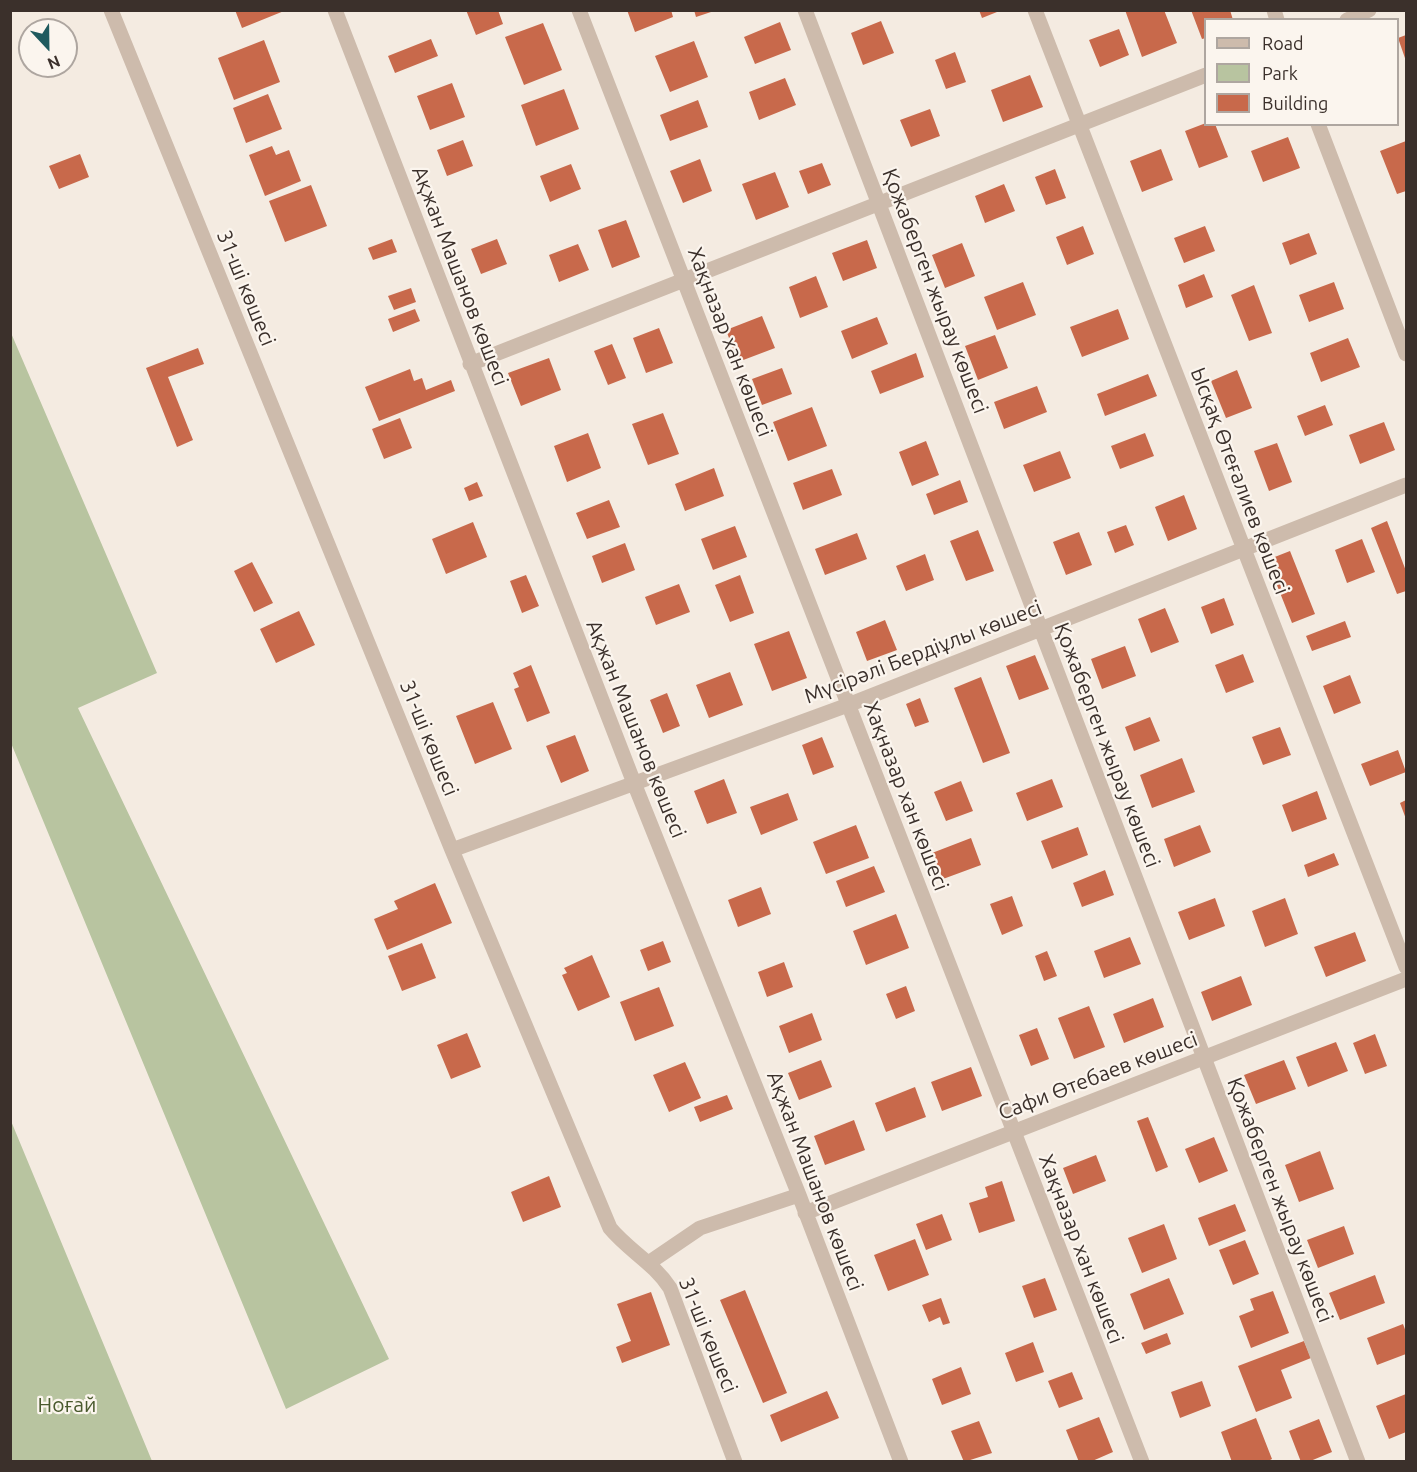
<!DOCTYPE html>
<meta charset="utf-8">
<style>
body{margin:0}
#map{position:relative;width:1417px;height:1472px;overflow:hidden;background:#f4ebe1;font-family:Ubuntu,sans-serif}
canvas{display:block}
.frame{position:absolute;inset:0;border:12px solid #3b302b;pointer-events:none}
.legend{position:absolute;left:1204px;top:18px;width:195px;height:108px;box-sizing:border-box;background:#fbf5ee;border:2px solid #aea6a0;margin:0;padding:8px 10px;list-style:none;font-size:18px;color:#3b302b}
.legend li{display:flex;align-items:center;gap:12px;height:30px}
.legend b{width:30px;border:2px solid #aea6a0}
.north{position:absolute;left:18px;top:18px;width:60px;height:60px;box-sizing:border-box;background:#fbf5ee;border:2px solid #aea6a0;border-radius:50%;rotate:158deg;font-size:16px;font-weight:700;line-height:24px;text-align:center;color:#3b302b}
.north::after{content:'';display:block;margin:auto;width:21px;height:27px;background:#1f5a5e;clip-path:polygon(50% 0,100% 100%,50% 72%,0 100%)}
</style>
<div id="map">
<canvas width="1417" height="1472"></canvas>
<div class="frame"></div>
<ul class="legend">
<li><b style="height:8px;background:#cdbbac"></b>Road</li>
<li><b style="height:16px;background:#b8c4a0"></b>Park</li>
<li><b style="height:16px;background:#c8694b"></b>Building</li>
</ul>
<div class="north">N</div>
</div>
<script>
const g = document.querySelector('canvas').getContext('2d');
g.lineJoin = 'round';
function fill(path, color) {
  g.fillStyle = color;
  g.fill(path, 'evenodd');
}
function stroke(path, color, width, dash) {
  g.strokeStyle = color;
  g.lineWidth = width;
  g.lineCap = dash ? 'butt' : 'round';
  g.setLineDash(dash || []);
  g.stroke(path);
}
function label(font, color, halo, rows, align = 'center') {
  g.font = font + ' Ubuntu,sans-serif';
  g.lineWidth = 4.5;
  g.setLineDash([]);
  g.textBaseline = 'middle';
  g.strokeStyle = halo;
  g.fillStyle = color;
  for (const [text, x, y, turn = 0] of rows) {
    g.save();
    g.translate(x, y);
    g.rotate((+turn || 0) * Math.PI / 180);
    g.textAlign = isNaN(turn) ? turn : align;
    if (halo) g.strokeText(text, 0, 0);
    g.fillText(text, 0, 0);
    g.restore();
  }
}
fill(new Path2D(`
 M11,333L157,673L78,708L389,1359L286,1409L11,743Z
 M10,1121H11L152,1461H11Z`), '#b8c4a0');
fill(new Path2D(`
 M235,10H284V11L242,28Z
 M466,10H498L503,24L476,35Z
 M627,10H671L673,17L635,32Z
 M694,10H713L714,11L696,17Z
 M979,10H997V12L982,18Z
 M1125,10H1164L1177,43L1142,57Z
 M1191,10H1230L1233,20H1206V38L1202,39Z
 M881,21L894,53L863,65L851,33Z
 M780,22L791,50L755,64L744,37Z
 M543,23L562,70L524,85L505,37Z
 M1119,29L1129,55L1100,67L1089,40Z
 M1406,35V61L1398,38Z
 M431,39L438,56L395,73L388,56Z
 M264,40L280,82L234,100L218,58Z
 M694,41L708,77L670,92L655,56Z
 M955,52L966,82L946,89L935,60Z
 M1030,75L1043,107L1003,122L991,90Z
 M785,78L796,105L759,120L749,92Z
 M452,83L465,117L430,130L417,96Z
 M564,89L579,129L536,146L521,105Z
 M268,94L282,129L246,143L233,108Z
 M698,100L708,127L670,141L660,115Z
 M930,109L940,136L911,147L900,120Z
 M1206,123L1215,124L1228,157L1199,168L1185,131Z
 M1288,137L1300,168L1263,182L1251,151Z
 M463,140L473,166L447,176L437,150Z
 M1406,141V191L1397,194L1380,151Z
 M272,146L276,155L289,150L301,181L265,196L249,155Z
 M1161,149L1173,180L1142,192L1130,161Z
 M80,154L89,177L59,189L49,166Z
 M700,159L712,191L683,203L670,171Z
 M822,163L831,185L808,194L799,171Z
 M571,164L581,189L550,202L540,176Z
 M1055,169L1066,198L1046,205L1035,177Z
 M775,172L789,207L756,220L742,184Z
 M1004,184L1015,211L985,223L975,196Z
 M311,185L327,226L285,242L269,201Z
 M626,220L640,257L612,268L598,230Z
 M1083,226L1094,254L1067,265L1056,237Z
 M1205,226L1215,251L1184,263L1174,238Z
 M1309,233L1317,254L1290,265L1282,243Z
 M392,239L397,252L373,260L368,248Z
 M497,239L507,264L481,274L471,249Z
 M867,240L877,268L843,281L832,253Z
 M962,243L975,276L945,288L932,255Z
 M578,244L589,270L559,282L549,255Z
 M1204,274L1213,297L1186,308L1178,285Z
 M816,276L828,307L800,318L789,287Z
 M1023,282L1036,315L997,330L984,297Z
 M1334,282L1344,309L1309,322L1299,295Z
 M1254,285L1272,333L1249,341L1231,295Z
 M411,288L416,302L394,310L388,296Z
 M415,309L420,321L393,332L388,319Z
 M1118,309L1129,339L1082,357L1070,327Z
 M762,316L775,348L738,362L726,330Z
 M877,317L888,344L852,359L841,331Z
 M659,328L673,363L646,373L633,338Z
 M995,335L1008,368L978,380L965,346Z
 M1348,338L1360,367L1321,382L1310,353Z
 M612,344L626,378L608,385L594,351Z
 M198,348L204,364L168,377L193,440L177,447L146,368Z
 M916,353L924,377L880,394L871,371Z
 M549,358L561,390L521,406L508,373Z
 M782,368L792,394L762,405L752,379Z
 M410,369L414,381L422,378L426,390L451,380L455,391L379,421L365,387Z
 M1237,370L1252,408L1226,418L1211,381Z
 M1148,374L1157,396L1105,416L1097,394Z
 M1037,386L1047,412L1004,429L994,402Z
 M1325,405L1333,425L1305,436L1297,416Z
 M812,407L827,446L788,461L773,422Z
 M663,413L679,454L648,465L632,424Z
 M400,418L412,448L384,459L372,429Z
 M1384,422L1395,450L1360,464L1349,435Z
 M588,433L601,468L567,482L554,446Z
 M1145,433L1154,456L1120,469L1111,446Z
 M926,441L939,475L912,486L899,452Z
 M1277,443L1292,482L1269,491L1254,451Z
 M1060,451L1071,478L1034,492L1023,465Z
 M714,468L724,496L685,511L675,484Z
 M832,469L842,495L803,510L793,483Z
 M960,480L968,502L934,515L926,494Z
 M477,482L483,496L469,501L464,488Z
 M1184,495L1197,529L1168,541L1155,507Z
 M609,500L620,527L587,539L576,513Z
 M1387,521L1406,571V591L1397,594L1371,528Z
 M473,522L487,557L446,574L432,539Z
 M1126,525L1134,545L1115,553L1107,532Z
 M735,526L747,557L713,570L701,539Z
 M978,530L994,571L966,581L950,541Z
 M1079,532L1092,565L1066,575L1053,542Z
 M857,533L867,559L825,575L815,549Z
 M1362,539L1375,572L1347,583L1335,550Z
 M625,543L635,570L602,583L592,556Z
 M1290,551L1315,614L1292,623L1267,560Z
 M925,554L934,580L906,591L896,566Z
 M252,562L273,603L254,612L234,571Z
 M526,575L539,606L522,613L510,581Z
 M740,575L754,613L730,622L715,585Z
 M679,584L690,612L656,625L645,597Z
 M1224,598L1234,625L1211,634L1201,607Z
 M1165,608L1179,642L1151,653L1138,619Z
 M299,611L315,645L276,663L260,629Z
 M885,620L897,650L867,661L856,632Z
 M1345,621L1351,637L1312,651L1306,636Z
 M789,631L807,678L772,691L754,644Z
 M1125,646L1136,676L1102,689L1091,659Z
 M1243,654L1254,682L1226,693L1215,665Z
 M1035,655L1049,689L1019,700L1006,666Z
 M531,665L550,713L527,722L514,689L519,687L513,673Z
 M730,672L743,705L709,718L696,685Z
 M1350,675L1361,703L1334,714L1323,686Z
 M981,677L1010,753L983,763L954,688Z
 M667,693L680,726L663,733L650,700Z
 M920,698L929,722L915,727L906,704Z
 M493,702L512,749L475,764L456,716Z
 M1150,717L1160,741L1134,751L1125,727Z
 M1280,727L1291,755L1263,765L1252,737Z
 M575,735L589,771L561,783L546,746Z
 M822,737L834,767L813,775L802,745Z
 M1398,750L1406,772L1370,786L1361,764Z
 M1182,758L1195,792L1152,808L1140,775Z
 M724,779L737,813L707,824L694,791Z
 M1052,779L1063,807L1027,821L1016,793Z
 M961,781L973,811L946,821L934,792Z
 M1317,791L1327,819L1292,832L1282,805Z
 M788,793L798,820L761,835L750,807Z
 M1406,800V819L1400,803Z
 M856,825L869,858L826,874L813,842Z
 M1200,825L1211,852L1174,867L1164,839Z
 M1078,827L1088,855L1052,869L1041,841Z
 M971,838L981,865L943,879L932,853Z
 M1334,853L1339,865L1308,877L1304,865Z
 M874,866L885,892L846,907L836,881Z
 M1105,870L1114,895L1082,907L1073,883Z
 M435,883L452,923L387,950L374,919L398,909L394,901Z
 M761,887L771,914L738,927L728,900Z
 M1012,896L1023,926L1002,935L990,904Z
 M1215,898L1225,926L1189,940L1178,912Z
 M1285,898L1298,934L1265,947L1252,911Z
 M896,914L909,948L866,965L853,931Z
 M1355,932L1366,961L1326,977L1314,947Z
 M1130,937L1141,964L1104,978L1094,951Z
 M663,941L671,962L648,971L640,950Z
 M422,943L436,978L402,991L388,956Z
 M1047,951L1057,976L1044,981L1035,956Z
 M592,955L610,997L578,1011L562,975L567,973L564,968Z
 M784,962L793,987L767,997L758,972Z
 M1241,976L1252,1005L1212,1021L1201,992Z
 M906,986L915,1011L896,1019L886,994Z
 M659,987L674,1026L635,1041L620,1002Z
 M1153,998L1164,1027L1124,1043L1113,1014Z
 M1089,1006L1105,1047L1074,1059L1058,1018Z
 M812,1013L822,1040L789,1053L779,1026Z
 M1037,1028L1049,1059L1031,1066L1019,1035Z
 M467,1033L481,1067L451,1079L437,1045Z
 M1375,1034L1387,1066L1365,1074L1353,1043Z
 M1336,1042L1348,1071L1308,1087L1296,1057Z
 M821,1060L832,1087L799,1100L788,1073Z
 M1284,1060L1296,1089L1256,1104L1244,1075Z
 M685,1062L701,1098L669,1112L653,1075Z
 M971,1067L982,1096L942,1111L931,1082Z
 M915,1087L926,1117L886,1132L875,1103Z
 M727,1095L733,1109L700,1122L694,1107Z
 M1148,1117L1168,1167L1156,1172L1137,1121Z
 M854,1120L865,1150L825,1165L814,1136Z
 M1214,1137L1228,1171L1199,1183L1185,1149Z
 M1320,1151L1334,1189L1299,1202L1285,1165Z
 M1096,1155L1106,1181L1073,1194L1063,1168Z
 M549,1176L561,1207L523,1222L511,1192Z
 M1002,1181L1015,1221L979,1233L969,1203L988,1197L985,1187Z
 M1235,1204L1246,1231L1209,1246L1198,1218Z
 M942,1214L952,1240L926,1250L916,1224Z
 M1164,1224L1177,1259L1142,1273L1128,1238Z
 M1344,1226L1354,1254L1318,1268L1307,1240Z
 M915,1239L929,1275L888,1291L874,1255Z
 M1245,1240L1259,1274L1233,1285L1219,1250Z
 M1375,1275L1385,1303L1340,1320L1329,1293Z
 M1045,1278L1057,1310L1034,1318L1022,1286Z
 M1169,1278L1184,1314L1144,1330L1130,1294Z
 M745,1290L787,1393L763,1403L720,1300Z
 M1273,1291L1289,1333L1251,1348L1239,1316L1254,1310L1250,1299Z
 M651,1292L670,1345L622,1363L616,1347L631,1341L617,1304Z
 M941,1298L950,1323L943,1325L940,1317L929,1322L922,1305Z
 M1403,1324L1406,1332V1354L1377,1365L1367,1338Z
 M1167,1333L1171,1344L1146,1354L1141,1343Z
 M1304,1341L1311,1358L1281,1370L1292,1398L1256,1412L1238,1366Z
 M1033,1342L1044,1372L1016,1382L1005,1353Z
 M961,1367L971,1394L942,1405L932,1379Z
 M1072,1372L1083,1399L1059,1408L1048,1381Z
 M1202,1381L1211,1406L1180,1418L1171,1392Z
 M827,1391L839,1418L781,1442L770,1415Z
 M1406,1394V1432L1389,1439L1376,1406Z
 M1099,1417L1113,1452L1090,1462H1079L1066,1430Z
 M1256,1418L1272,1459L1266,1462H1232L1221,1432Z
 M1319,1419L1332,1452L1308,1462H1301L1289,1431Z
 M979,1421L992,1453L964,1462L951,1431Z`), '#c8694b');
stroke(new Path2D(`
 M111,10L452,850L610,1228C629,1251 654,1263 670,1288L735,1462
 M335,10L634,783L799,1195L901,1462
 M579,10L1142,1462
 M805,10L1358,1462
 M1035,10L1406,967
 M1274,10L1277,20
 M1347,20L1369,10
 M1318,124L1406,354
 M470,364L1206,75
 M452,850L848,705L1406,485
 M805,1213L1406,979
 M650,1262L700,1228L799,1195`), '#cdbbac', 15);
label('21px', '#3b302b', '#fbf5ee', [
 ["Ақжан Машанов көшесі",460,276,69],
 ["31-ші көшесі",246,288,68],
 ["Қожаберген жырау көшесі",935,291,69],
 ["Хақназар хан көшесі",730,342,69],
 ["Ысқақ Өтеғалиев көшесі",1240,481,69],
 ["Мүсірәлі Бердіұлы көшесі",923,652,-21],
 ["Ақжан Машанов көшесі",636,729,68],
 ["31-ші көшесі",429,738,68],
 ["Қожаберген жырау көшесі",1107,745,69],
 ["Хақназар хан көшесі",906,796,69],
 ["Сафи Өтебаев көшесі",1098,1076,-21],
 ["Ақжан Машанов көшесі",815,1181,69],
 ["Қожаберген жырау көшесі",1280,1200,69],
 ["Хақназар хан көшесі",1081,1249,69],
 ["31-ші көшесі",708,1335,68]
]);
label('21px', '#4a5a2e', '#fbf5ee', [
 ["Ноғай",67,1405]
]);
</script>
